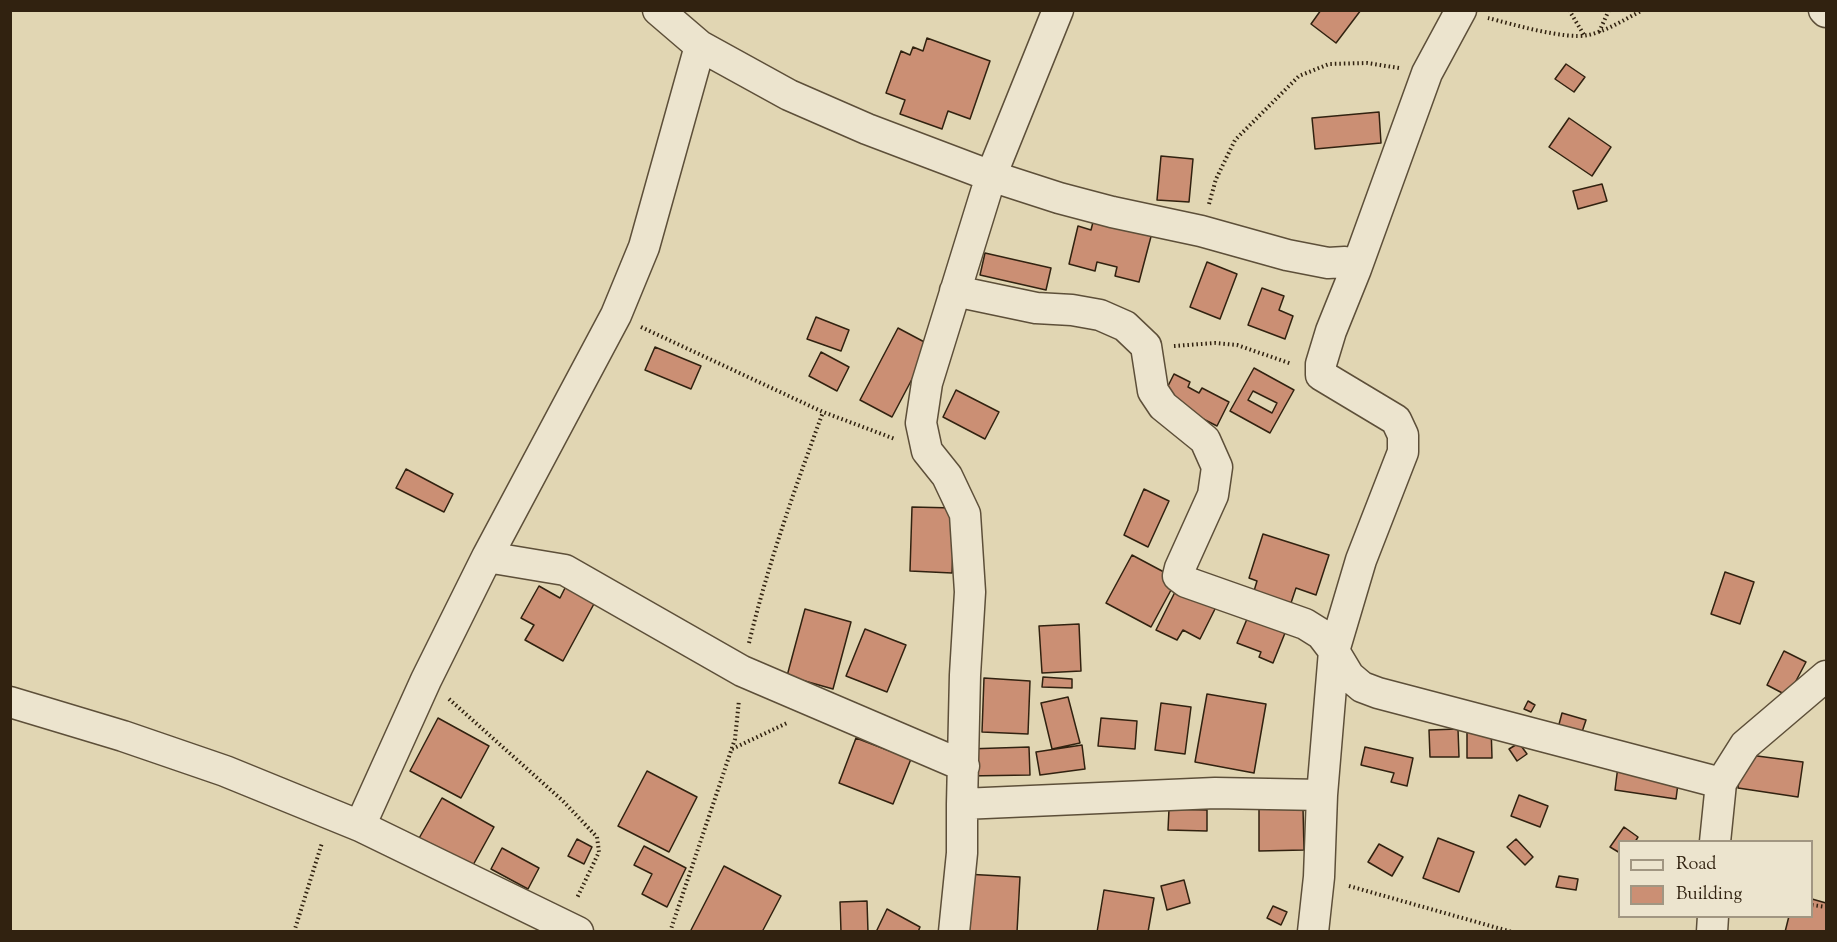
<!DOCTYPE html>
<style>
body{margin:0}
#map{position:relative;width:1837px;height:942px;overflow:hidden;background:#e1d6b3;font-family:"Sorts Mill Goudy",serif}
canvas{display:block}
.frame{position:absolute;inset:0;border:12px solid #312210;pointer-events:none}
.legend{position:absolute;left:1618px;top:840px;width:195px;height:78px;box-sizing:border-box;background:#ece4ce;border:2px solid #a19682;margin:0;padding:8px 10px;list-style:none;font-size:18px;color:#312210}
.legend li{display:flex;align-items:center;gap:12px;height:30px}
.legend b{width:30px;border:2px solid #a19682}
</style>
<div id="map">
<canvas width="1837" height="942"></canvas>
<div class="frame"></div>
<ul class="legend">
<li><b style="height:8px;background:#ece4ce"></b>Road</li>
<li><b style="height:16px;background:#cb8f74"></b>Building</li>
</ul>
</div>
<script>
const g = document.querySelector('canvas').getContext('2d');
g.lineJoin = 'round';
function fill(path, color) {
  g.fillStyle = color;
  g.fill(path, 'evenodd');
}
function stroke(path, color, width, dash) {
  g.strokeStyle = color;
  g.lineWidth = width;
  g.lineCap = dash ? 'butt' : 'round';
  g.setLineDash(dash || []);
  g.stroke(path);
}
const building = new Path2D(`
 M1321,10H1361L1336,43L1311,24Z
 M927,38L990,61L970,119L948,111L942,129L900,114L905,100L886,93L901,51L910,55L913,47L923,51Z
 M1566,64L1585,77L1574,92L1555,79Z
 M1379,112L1381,143L1315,149L1312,118Z
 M1569,118L1611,147L1592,176L1549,147Z
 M1161,156L1193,159L1189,202L1157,200Z
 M1602,184L1607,201L1578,209L1573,191Z
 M1095,214L1153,229L1139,282L1115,276L1117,267L1097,262L1095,271L1069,264L1078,226L1091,230Z
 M985,253L1051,268L1046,290L980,275Z
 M1207,262L1237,274L1220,319L1190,307Z
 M1262,288L1284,296L1279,310L1293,316L1285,339L1248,325Z
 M816,317L849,330L841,351L807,339Z
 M898,328L930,345L892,417L860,400Z
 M655,347L701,366L691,389L645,370Z
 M821,352L849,367L837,391L809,376Z
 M1254,368L1294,390L1270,433L1230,411ZM1253,391L1277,403L1272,413L1248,400Z
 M1174,374L1190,382L1188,387L1199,393L1202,388L1229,402L1217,426L1162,398Z
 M956,390L999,412L985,439L943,417Z
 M406,469L453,494L444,512L396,488Z
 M1144,489L1169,501L1148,547L1124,535Z
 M912,507L955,508L952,573L910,571Z
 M1263,534L1329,555L1316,595L1296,588L1291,603L1254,591L1257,581L1249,578Z
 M1132,555L1177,579L1151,627L1106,603Z
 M1725,572L1754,582L1740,624L1711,614Z
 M1180,582L1219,601L1200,639L1183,630L1177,640L1156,630Z
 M539,586L560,598L566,586L595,602L563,661L525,640L534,625L521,618Z
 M805,609L851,622L833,689L787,676Z
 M1247,619L1285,633L1273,663L1259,657L1261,652L1237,643Z
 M1079,624L1081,671L1042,673L1039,626Z
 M865,629L906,645L887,692L846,676Z
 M1784,651L1806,662L1788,696L1767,685Z
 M1043,677L1072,679V688L1042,687Z
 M984,678L1030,681L1028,734L982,732Z
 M1207,694L1266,704L1254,773L1195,762Z
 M1068,697L1080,743L1052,749L1041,703Z
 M1528,701L1535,705L1531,712L1524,709Z
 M1161,703L1191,707L1185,754L1155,750Z
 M1562,713L1586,720L1581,735L1558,728Z
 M438,718L489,746L461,798L410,771Z
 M1101,718L1137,721L1135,749L1098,746Z
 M1491,725L1492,758H1467V726Z
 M1458,729L1459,757H1430L1429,730Z
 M856,738L911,759L893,804L839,783Z
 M1519,743L1527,754L1517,761L1509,749Z
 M1082,745L1085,769L1040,775L1036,752Z
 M1029,747L1030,775L967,776V749Z
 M1365,747L1413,758L1407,786L1391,782L1394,773L1361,765Z
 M1742,754L1803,762L1798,797L1738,788Z
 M1618,766L1679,776L1676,799L1615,790Z
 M647,771L697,797L669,852L618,826Z
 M1519,795L1548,806L1540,827L1511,816Z
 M442,798L494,827L467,876L414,847Z
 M1259,808H1303L1304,850L1259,851Z
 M1169,809L1207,810V831L1168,830Z
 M1624,827L1638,837L1635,842H1620V853L1610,847Z
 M1438,838L1474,852L1459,892L1423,878Z
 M577,839L592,847L584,864L568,856Z
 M1516,839L1533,857L1525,865L1507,847Z
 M1379,844L1403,857L1392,876L1368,862Z
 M644,846L686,868L667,907L642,894L652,874L634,865Z
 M502,848L539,868L528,889L491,869Z
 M724,866L781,896L762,932H690Z
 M965,874L1020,877L1017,932H961Z
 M1559,876L1578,879L1576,890L1556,887Z
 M1184,880L1190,903L1167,910L1161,886Z
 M1104,890L1154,898L1148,932H1097Z
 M1812,899L1826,903V932H1785L1789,916H1812Z
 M867,901L868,932H841L840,902Z
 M1273,906L1287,912L1281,925L1267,918Z
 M887,909L920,927L918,932H876Z`);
fill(building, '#cb8f74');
stroke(building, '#312210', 1.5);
const minor = new Path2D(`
 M658,10L700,46L789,95L867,129L991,176L1059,198L1112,212L1201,231L1287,255L1328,263L1345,262L1356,269
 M1824,10L1826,12
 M955,291L1036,308L1072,310L1100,315L1125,326L1146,346L1153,391L1163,406L1205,440L1217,467L1213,495L1180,568L1178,576L1186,582L1305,624L1321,634L1334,651L1349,676L1362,687L1378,693L1721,783
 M487,557L565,570L742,671L964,766
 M10,702L123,736L225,771L360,826L578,932
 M962,804L1215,793L1322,795
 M360,826L426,680L487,557L616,315L644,247L700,46
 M1715,842L1721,783L1745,745L1826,676
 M954,932L962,853V804L965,675L970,592L965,514L947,476L927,451L921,423L927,383L991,176L1058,10
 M1313,932L1319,877L1322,795L1334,651L1361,560L1403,452V435L1396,420L1321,375V364L1331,331L1356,269L1427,73L1461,10
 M1712,932L1713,916`);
stroke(minor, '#5d4f39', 33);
stroke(new Path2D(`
 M1569,10L1584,35
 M1488,18C1512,24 1565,40 1588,35C1607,31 1625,19 1643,10
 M1599,32L1609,10
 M1209,204L1216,179L1235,140L1299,76L1329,64L1367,63L1399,68
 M641,327L823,412L895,439
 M1174,346L1215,343L1237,345L1292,364
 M749,643C768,564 795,488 823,412
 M449,699L563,801L597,837L599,852L577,898
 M732,749L787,723
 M1349,886L1512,932
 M1812,905L1826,907
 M294,932L322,843
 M670,932L735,739L739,700`), '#312210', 4, [1.5, 3]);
stroke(minor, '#ece4ce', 30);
</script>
